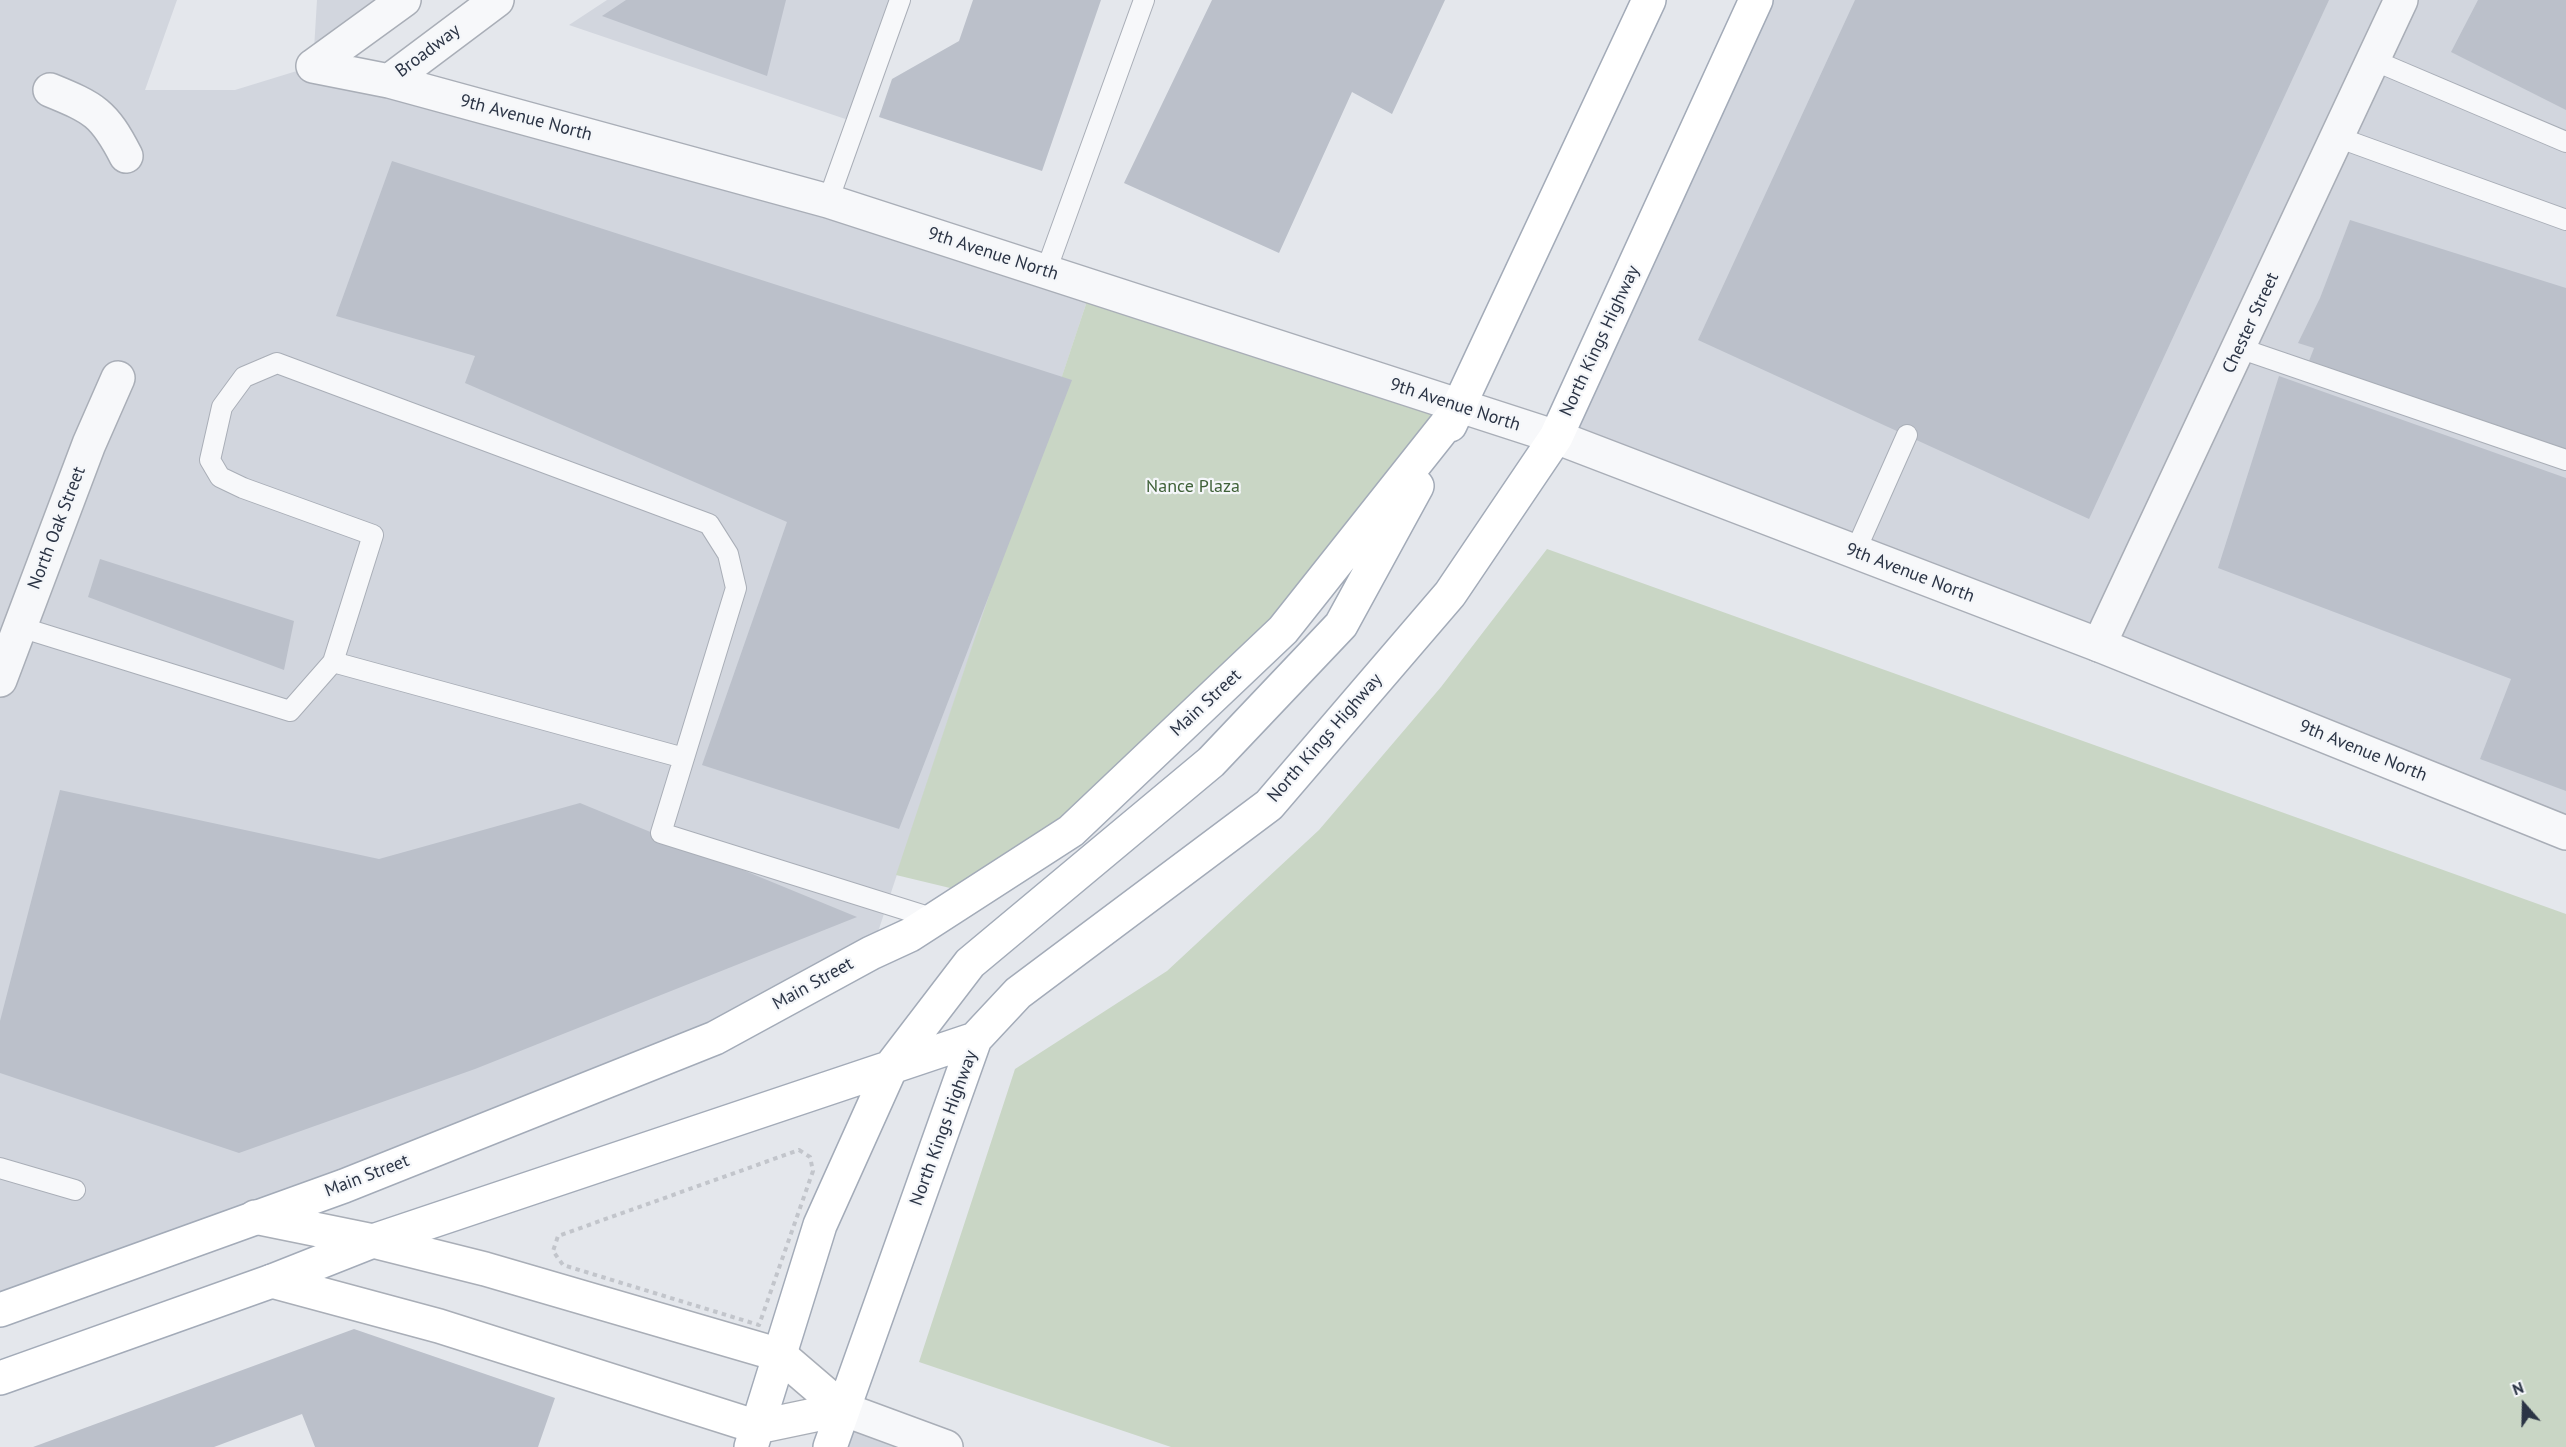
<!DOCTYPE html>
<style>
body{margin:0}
#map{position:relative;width:2566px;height:1447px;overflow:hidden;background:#e4e7ec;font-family:"PT Sans",sans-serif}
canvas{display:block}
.north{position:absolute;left:2494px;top:1375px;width:60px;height:60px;-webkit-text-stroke:4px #f4f6f9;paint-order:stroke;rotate:340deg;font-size:16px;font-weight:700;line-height:24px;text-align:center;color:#2b3445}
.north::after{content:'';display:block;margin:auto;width:21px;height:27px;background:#2b3445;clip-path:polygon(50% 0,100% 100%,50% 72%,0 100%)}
</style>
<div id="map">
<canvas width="2566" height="1447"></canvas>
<div class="north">N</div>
</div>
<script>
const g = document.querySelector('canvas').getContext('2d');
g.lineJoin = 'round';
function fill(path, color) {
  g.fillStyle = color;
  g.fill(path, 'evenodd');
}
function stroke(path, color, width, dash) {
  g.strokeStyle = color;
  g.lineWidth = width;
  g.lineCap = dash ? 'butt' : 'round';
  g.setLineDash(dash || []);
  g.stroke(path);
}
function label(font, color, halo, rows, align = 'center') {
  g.font = font + ' "PT Sans",sans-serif';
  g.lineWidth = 4.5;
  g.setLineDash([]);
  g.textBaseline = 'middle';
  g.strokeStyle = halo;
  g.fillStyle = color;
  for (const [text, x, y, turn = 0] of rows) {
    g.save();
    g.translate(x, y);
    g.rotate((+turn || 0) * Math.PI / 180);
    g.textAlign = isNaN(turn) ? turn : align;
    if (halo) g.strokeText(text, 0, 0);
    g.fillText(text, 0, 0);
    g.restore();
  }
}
fill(new Path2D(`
 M0,0H177L145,90H235L313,66L317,0H404L314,66L1092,286L871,953L715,1038L0,1310Z
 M607,0H901L863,125L569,25Z
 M1756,0H2566V821L1556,437Z
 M843,1409L949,1447H830Z`), '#d2d6de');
fill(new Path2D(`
 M1092,286L1460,407L1283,630L975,894L896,875Z
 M1547,549L2566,914V1447H1171L919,1362L1015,1069L1167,971L1319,830L1441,687Z`), '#c9d6c5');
fill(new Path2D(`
 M626,0H786L767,76L602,16Z
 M973,0H1101L1042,171L879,117L892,79L959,41Z
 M1212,0H1445L1392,114L1352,92L1279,253L1124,183Z
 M1855,0H2329L2089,519L1698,340Z
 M2478,0H2566V110L2451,52Z
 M392,161L1072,380L899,829L702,765L787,522L465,383L475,356L336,316Z
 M2350,220L2566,288V449L2309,361L2314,348L2298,343L2320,298Z
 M2279,376L2566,478V791L2480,759L2511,679L2218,568Z
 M100,559L294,621L284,670L88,597Z
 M60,790L379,859L580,803L857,917L475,1069L239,1153L0,1073V1021Z
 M354,1329L555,1398L538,1447H315L302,1414L214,1447H33Z`), '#bbc0ca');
const service = new Path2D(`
 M2373,60L2566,142
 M2337,137L2566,220
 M828,201L900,0
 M1046,271L1144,0
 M2239,348L2566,460
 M1855,552L1907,435
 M20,627L290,711L333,662L373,535L243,488L220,477L210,460L222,407L244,377L277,363L709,524L728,554L736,588L661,833L935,919
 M333,662L684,758
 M0,1168L75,1190`);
const minor = new Path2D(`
 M2099,645L2401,0`);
const tertiary = new Path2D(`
 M313,66L389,81L828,201L1556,437L2099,645L2566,833
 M313,66L404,0
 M389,81L497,0
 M50,90C94,108 104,113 126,156
 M0,680L89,444L118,378
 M843,1409L946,1447`);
const secondary = new Path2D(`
 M255,1217L373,1241L485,1269L780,1355L843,1409
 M272,1281L439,1326L757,1427L843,1409`);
const primary = new Path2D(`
 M1450,425L1649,0
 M0,1310L344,1186L715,1038L871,953L910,935L1071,831L1283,630L1460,407
 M0,1378L272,1281L373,1241L975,1039
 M751,1447L820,1225L892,1065L970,963L1211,762L1341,625L1417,486
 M830,1447L975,1039L1018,993L1269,805L1450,594L1556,437L1756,0`);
stroke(service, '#a9aeb7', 22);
stroke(minor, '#a9aeb7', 36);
stroke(tertiary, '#a9aeb7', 36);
stroke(secondary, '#a9aeb7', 36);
stroke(primary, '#a3abb8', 36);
stroke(new Path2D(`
 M799,1150L810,1157L813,1171L759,1325L563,1265L553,1251L558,1236Z`), '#c2c5cb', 4, [4.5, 4.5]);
stroke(service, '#f7f8fa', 20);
stroke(minor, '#f7f8fa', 33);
stroke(tertiary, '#f7f8fa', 33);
stroke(secondary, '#fff', 33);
stroke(primary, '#fff', 33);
label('18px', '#2b3445', '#f4f6f9', [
 ["Broadway",428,51,-37],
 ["9th Avenue North",526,118,15],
 ["9th Avenue North",993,254,18],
 ["Chester Street",2251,323,-65],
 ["North Kings Highway",1600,341,-65],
 ["9th Avenue North",1455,405,18],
 ["North Oak Street",57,528,-69],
 ["9th Avenue North",1910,573,21],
 ["Main Street",1206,703,-43],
 ["North Kings Highway",1325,738,-49],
 ["9th Avenue North",2363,751,22],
 ["Main Street",813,984,-29],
 ["North Kings Highway",944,1128,-70],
 ["Main Street",367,1176,-21]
]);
label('18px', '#3f6138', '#f4f6f9', [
 ["Nance Plaza",1193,487]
]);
</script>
